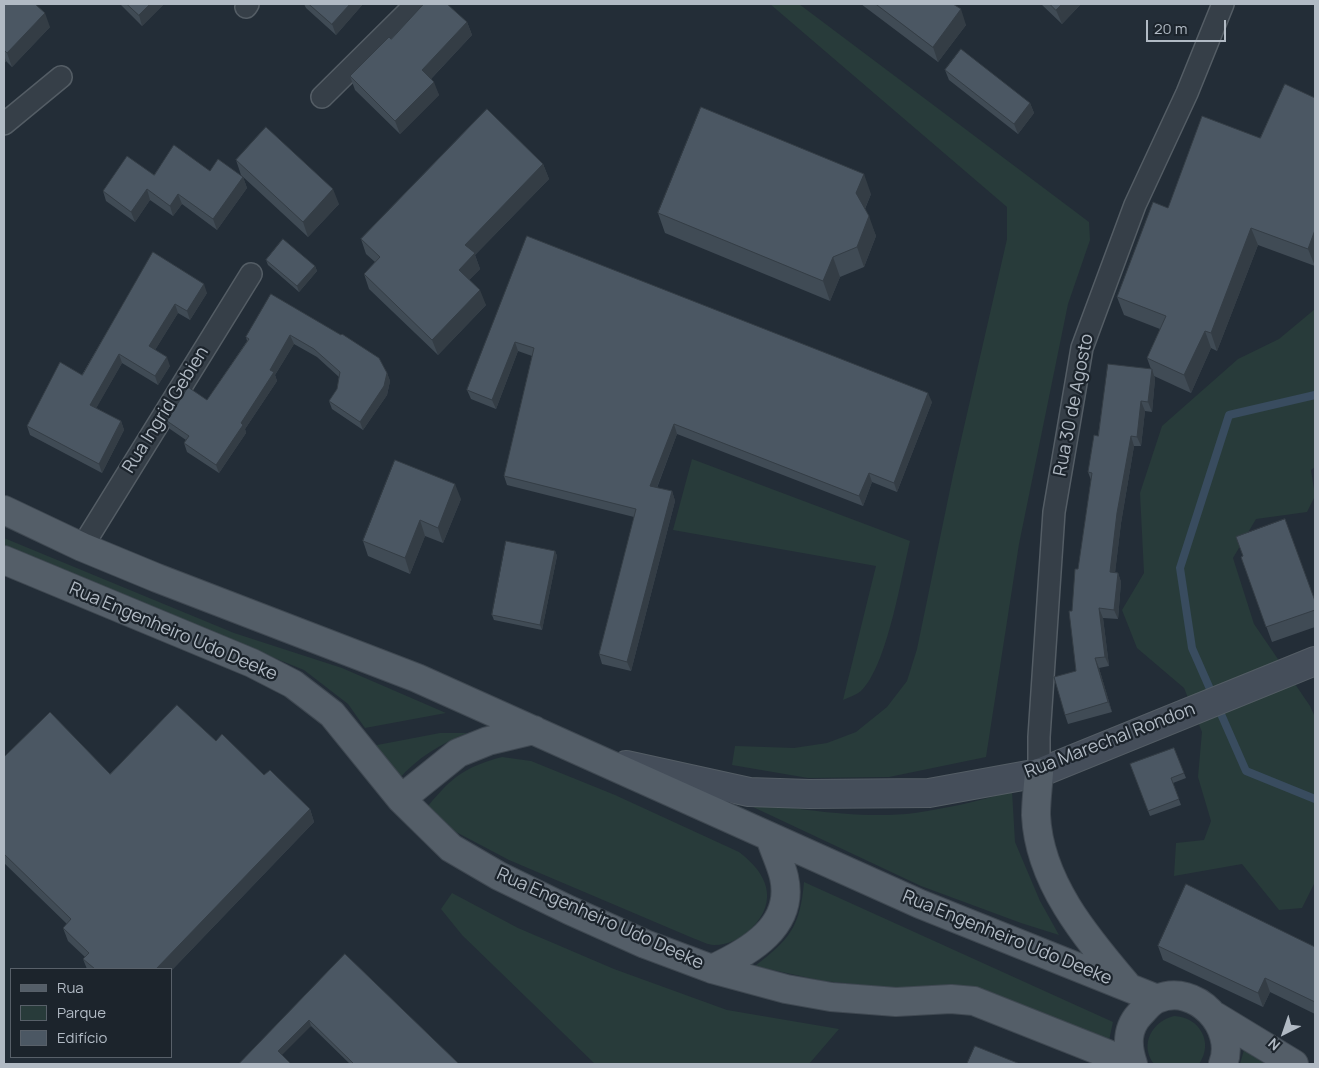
<!DOCTYPE html>
<meta charset="utf-8">
<style>
body{margin:0}
#map{position:relative;width:1319px;height:1068px;overflow:hidden;background:#232d37;font-family:Manrope,sans-serif}
canvas{display:block}
.frame{position:absolute;inset:0;border:5px solid #b1bac4;pointer-events:none}
.legend{position:absolute;left:10px;top:968px;width:162px;height:90px;box-sizing:border-box;background:#1c242c;border:1px solid #586069;margin:0;padding:6px 9px;list-style:none;font-size:15px;color:#b1bac4}
.legend li{display:flex;align-items:center;gap:10px;height:25px}
.legend b{width:25px;border:1px solid #586069}
.north{position:absolute;left:1259px;top:1008px;width:50px;height:50px;-webkit-text-stroke:4px #1c242c;paint-order:stroke;rotate:221deg;font-size:14px;font-weight:700;line-height:20px;text-align:center;color:#b1bac4}
.north::after{content:'';display:block;margin:auto;width:18px;height:22px;background:#b1bac4;clip-path:polygon(50% 0,100% 100%,50% 72%,0 100%)}
.scale{position:absolute;left:1146px;top:20px;width:80px;height:22px;box-sizing:border-box;border:2px solid #b1bac4;border-top:0;padding-left:6px;font-size:15px;line-height:18px;white-space:nowrap;color:#b1bac4;-webkit-text-stroke:4px #1c242c;paint-order:stroke}
</style>
<div id="map">
<canvas width="1319" height="1068"></canvas>
<div class="frame"></div>
<ul class="legend">
<li><b style="height:6px;background:#545e68"></b>Rua</li>
<li><b style="height:14px;background:#283b3a"></b>Parque</li>
<li><b style="height:14px;background:#4b5763"></b>Edifício</li>
</ul>
<div class="north">N</div>
<div class="scale">20 m</div>
</div>
<script>
const g = document.querySelector('canvas').getContext('2d');
g.lineJoin = 'round';
function fill(path, color) {
  g.fillStyle = color;
  g.fill(path, 'evenodd');
}
function stroke(path, color, width, dash) {
  g.strokeStyle = color;
  g.lineWidth = width;
  g.lineCap = dash ? 'butt' : 'round';
  g.setLineDash(dash || []);
  g.stroke(path);
}
function label(font, color, halo, rows, align = 'center') {
  g.font = font + ' Manrope,sans-serif';
  g.lineWidth = 4.5;
  g.setLineDash([]);
  g.textBaseline = 'middle';
  g.strokeStyle = halo;
  g.fillStyle = color;
  for (const [text, x, y, turn = 0] of rows) {
    g.save();
    g.translate(x, y);
    g.rotate((+turn || 0) * Math.PI / 180);
    g.textAlign = isNaN(turn) ? turn : align;
    if (halo) g.strokeText(text, 0, 0);
    g.fillText(text, 0, 0);
    g.restore();
  }
}
fill(new Path2D(`
 M770,4H799L1089,222L1090,240L1068,304L1019,544L986,757L889,777L808,778L732,765L735,746L794,748L827,743L856,732L887,707L907,681L917,649L953,475L1007,239V207Z
 M1315,309V467L1311,470L1315,496L1307,512L1256,519L1233,558L1254,624L1310,706L1315,717V882L1302,908L1279,910L1242,864L1174,876L1176,843L1204,840L1211,821L1198,777L1202,732L1184,688L1137,648L1122,610L1144,573L1140,493L1162,426L1238,359L1279,339Z
 M692,459L910,541C901,578 887,666 861,691C856,695 849,697 843,700L876,566L673,530Z
 M4,538L234,633L342,668L446,713L365,728L348,704L304,670L4,548Z
 M440,733H467C440,744 417,758 398,780L372,746Z
 M502,757L531,761L615,795L739,852C767,873 779,900 752,928C742,938 729,945 714,945C708,945 701,941 695,939L509,860L456,832L428,806C453,776 465,767 502,757Z
 M1012,791L1015,842L1040,901L1059,935L1021,923L921,886L736,799C790,808 861,820 915,813C948,808 980,801 1012,791Z
 M804,882L1113,1022L1108,1045L904,989L823,981L755,966C790,939 800,927 804,882Z
 M452,893L518,928L614,969L727,1010L839,1029L809,1064H595L462,935L441,909Z
 M1174,1016C1200,1017 1214,1043 1199,1064H1154C1139,1045 1152,1021 1174,1016Z
 M1244,1050L1265,1064H1240Z`), '#283b3a');
stroke(new Path2D(`
 M1315,395L1229,415L1180,568L1192,648L1246,771L1315,799`), '#394c5f', 8);
const minor = new Path2D(`
 M246,7L248,4
 M322,97L416,4
 M4,124L61,77
 M82,547L251,274
 M1039,773V737L1054,512L1082,348L1135,205L1187,93L1223,4`);
const secondary = new Path2D(`
 M626,765L749,792L809,794L929,793L1039,773L1315,661`);
const primary = new Path2D(`
 M4,510L82,547L157,578L417,678L920,904L1157,999
 M4,560L252,663L293,684L332,714L401,799L451,848L499,876L569,910L645,944L712,969L786,989L831,997L896,1002L951,999L974,1001L1133,1064
 M1039,773C1038,786 1036,801 1036,815C1039,881 1085,936 1126,984
 M401,799L458,753L488,741L534,730
 M712,969C749,952 795,926 784,877C781,864 774,850 770,837
 M1215,1016L1294,1064
 M1133,1064C1127,1046 1126,1029 1140,1014C1145,1009 1150,1002 1157,999C1196,982 1237,1028 1223,1064`);
stroke(minor, '#545d65', 24);
stroke(secondary, '#545d65', 30);
stroke(primary, '#3f4851', 30);
stroke(minor, '#363f48', 21);
stroke(secondary, '#454e5a', 28);
stroke(primary, '#545e68', 28);
fill(new Path2D(`
 M4,4L50,27L12,67L6,61L4,64Z
 M120,4H164L142,26Z
 M304,4H363L336,35L306,8Z
 M861,4H953L966,25L938,62Z
 M1041,4H1081L1062,24Z
 M467,22L472,35L431,79L439,95L400,134L355,90L350,76L391,39Z
 M945,70L1030,103L1034,113L1018,134L949,80Z
 M1315,98V266L1258,245L1217,351L1211,348L1191,393L1154,376L1155,379L1152,412L1145,411L1141,446H1134L1121,523L1115,572L1118,573L1121,582L1118,619L1103,618L1109,666L1099,668L1112,712L1068,724L1065,715L1076,671L1072,611L1091,480L1088,472L1098,436L1151,369L1147,358L1160,329L1124,315L1117,297L1168,208L1260,138Z
 M236,160L339,204L308,237L241,175Z
 M543,164L549,179L475,255L480,269L469,280L486,305L438,355L369,289L364,274L375,262L366,254L361,239Z
 M210,171L243,177L247,188L217,230L182,204L173,216L150,200L135,222L106,201L103,191L154,175Z
 M871,194L865,209L876,236L864,267L840,277L830,301L665,233L658,213Z
 M527,236L932,402L897,492L872,482L863,506L677,434L657,488L672,491L675,501L631,671L602,664L599,654L634,517L507,485L504,476L532,356L518,351L496,409L471,399L467,390Z
 M153,252L207,293L190,320L178,313L155,350L170,366L158,385L122,363L96,408L121,421L124,430L102,473L30,435L27,426L82,375Z
 M266,260L315,266L317,271L299,292L268,265Z
 M271,294L387,373L390,381L387,395L363,430L332,409L329,401L337,389L339,377L317,357L294,344L275,375L277,381L245,429L246,433L219,473L187,452L184,443L186,440L170,429L167,421L207,400L247,341L246,337Z
 M461,499L443,543L425,536L410,574L368,556L363,541Z
 M555,551L557,556L542,630L494,620L492,615Z
 M1241,557L1315,601V627L1272,642Z
 M216,741L264,775L310,809L314,822L171,971V969H87L83,959L85,957L68,941L63,928L67,924L4,863V757L110,774Z
 M1174,748L1186,778L1173,783L1181,805L1150,816L1130,764Z
 M1158,946L1315,947V1014L1270,992L1263,1007L1163,960Z
 M345,954L459,1064H350L311,1026L239,1064Z`), '#404b55');
fill(new Path2D(`
 M150,4H164L142,26L139,15Z
 M350,4H363L336,35L332,24Z
 M1062,4H1081L1062,24L1056,10Z
 M961,9L966,25L938,62L933,47Z
 M45,13L50,27L12,67L7,53Z
 M467,22L472,35L427,83L422,70Z
 M4,55L6,61L4,64Z
 M434,82L439,95L400,134L395,121Z
 M1030,103L1034,113L1018,134L1014,124Z
 M543,164L549,179L475,255L480,269L464,285L459,270L465,245Z
 M864,174L871,194L863,213L856,193Z
 M243,177L247,188L217,230L213,219Z
 M147,189L150,200L135,222L131,212Z
 M333,189L339,204L308,237L303,222Z
 M178,194L182,204L173,216L170,206Z
 M869,216L876,236L864,267L857,247Z
 M1251,228L1258,245L1217,351L1211,333Z
 M1315,230V266L1308,249Z
 M833,257L840,277L830,301L823,281Z
 M315,266L317,271L299,292L297,286Z
 M204,284L207,293L190,320L187,311Z
 M480,290L486,305L438,355L432,340Z
 M175,304L178,313L152,355L149,346Z
 M1205,331L1211,348L1191,393L1184,375Z
 M290,335L294,344L275,375L277,381L245,429L246,433L219,473L216,465L270,370Z
 M515,342L518,351L496,409L492,400Z
 M119,354L122,363L93,414L90,405Z
 M167,357L170,366L158,385L155,376Z
 M1152,369L1155,379L1152,412L1148,402Z
 M387,373L390,381L387,395L363,430L360,422Z
 M928,393L932,402L897,492L894,483Z
 M1141,401L1145,411L1141,446L1137,437Z
 M121,421L124,430L102,473L99,464Z
 M674,424L677,434L654,495L650,486Z
 M1131,436L1134,446L1121,523L1114,582L1110,572L1117,513Z
 M869,473L872,482L863,506L859,496Z
 M455,484L461,499L443,543L438,528Z
 M672,491L675,501L631,671L627,662Z
 M420,520L425,536L410,574L405,558Z
 M555,551L557,556L542,630L540,625Z
 M1118,573L1121,582L1118,619L1114,610Z
 M1099,608L1103,618L1109,666L1105,657Z
 M1095,658L1099,668L1112,712L1108,702Z
 M310,809L314,822L171,971V969H156Z
 M1265,978L1270,992L1263,1007L1258,993Z
 M309,1020L311,1026L280,1057L278,1051Z`), '#343d45');
const building = new Path2D(`
 M4,4H35L45,13L7,53L4,50Z
 M127,4H150L139,15Z
 M309,4H350L332,24Z
 M424,4H447L467,22L422,70L434,82L395,121L350,76L389,37L391,39Z
 M876,4H953L961,9L933,47Z
 M1050,4H1062L1056,10Z
 M961,49L1030,103L1014,124L945,70Z
 M1285,84L1315,98V230L1308,249L1251,228L1211,333L1205,331L1184,375L1147,358L1166,316L1117,297L1153,202L1168,208L1202,116L1260,138Z
 M701,107L864,174L856,193L869,216L857,247L833,257L823,281L658,213Z
 M487,109L543,164L465,245L475,253L459,270L480,290L432,340L364,274L380,257L361,239Z
 M266,127L333,189L303,222L236,160Z
 M174,145L210,171L218,159L243,177L213,219L178,194L170,206L147,189L131,212L103,191L127,156L154,175Z
 M527,236L928,393L894,483L869,473L859,496L674,424L650,486L672,491L627,662L599,654L636,509L504,476L534,348L515,342L492,400L467,390Z
 M283,239L315,266L297,286L266,260Z
 M153,252L204,284L187,311L175,304L149,346L167,357L155,376L119,354L90,405L121,421L99,464L27,426L60,362L82,375Z
 M271,294L341,335L342,334L379,358L387,373L384,386L360,422L329,401L337,389L340,372L314,349L290,335L270,370L274,372L241,423L243,425L216,465L184,443L189,436L167,421L188,387L207,400L249,339L246,337Z
 M1108,364L1152,369L1148,402L1141,401L1137,437L1131,436L1117,513L1110,572L1118,573L1114,610L1099,608L1105,657L1095,658L1108,702L1065,715L1054,677L1076,671L1069,611H1072L1075,569H1078L1092,473L1088,472L1094,435L1098,436Z
 M395,460L455,484L438,528L420,520L405,558L363,541Z
 M1285,519L1315,601V610L1266,627L1241,557L1243,556L1236,537Z
 M506,541L555,551L540,625L492,615Z
 M177,705L216,741L222,734L264,775L270,770L310,809L156,969H95L83,959L89,953L63,928L71,919L4,854V757L50,712L110,774Z
 M1174,748L1184,773L1171,778L1179,799L1148,811L1130,764Z
 M1186,884L1315,947V1002L1265,978L1258,993L1158,946Z
 M345,954L459,1064H354L309,1020L278,1051L291,1064H239Z
 M975,1046L1020,1064H967Z`);
fill(building, '#4b5763');
stroke(building, '#343d45', 1);
label('18px', '#b1bac4', '#1c242c', [
 ["Rua 30 de Agosto",1074,405,-79],
 ["Rua Ingrid Gebien",166,410,-58],
 ["Rua Engenheiro Udo Deeke",173,632,23],
 ["Rua Marechal Rondon",1110,741,-21],
 ["Rua Engenheiro Udo Deeke",600,919,24],
 ["Rua Engenheiro Udo Deeke",1007,938,22]
]);
</script>
